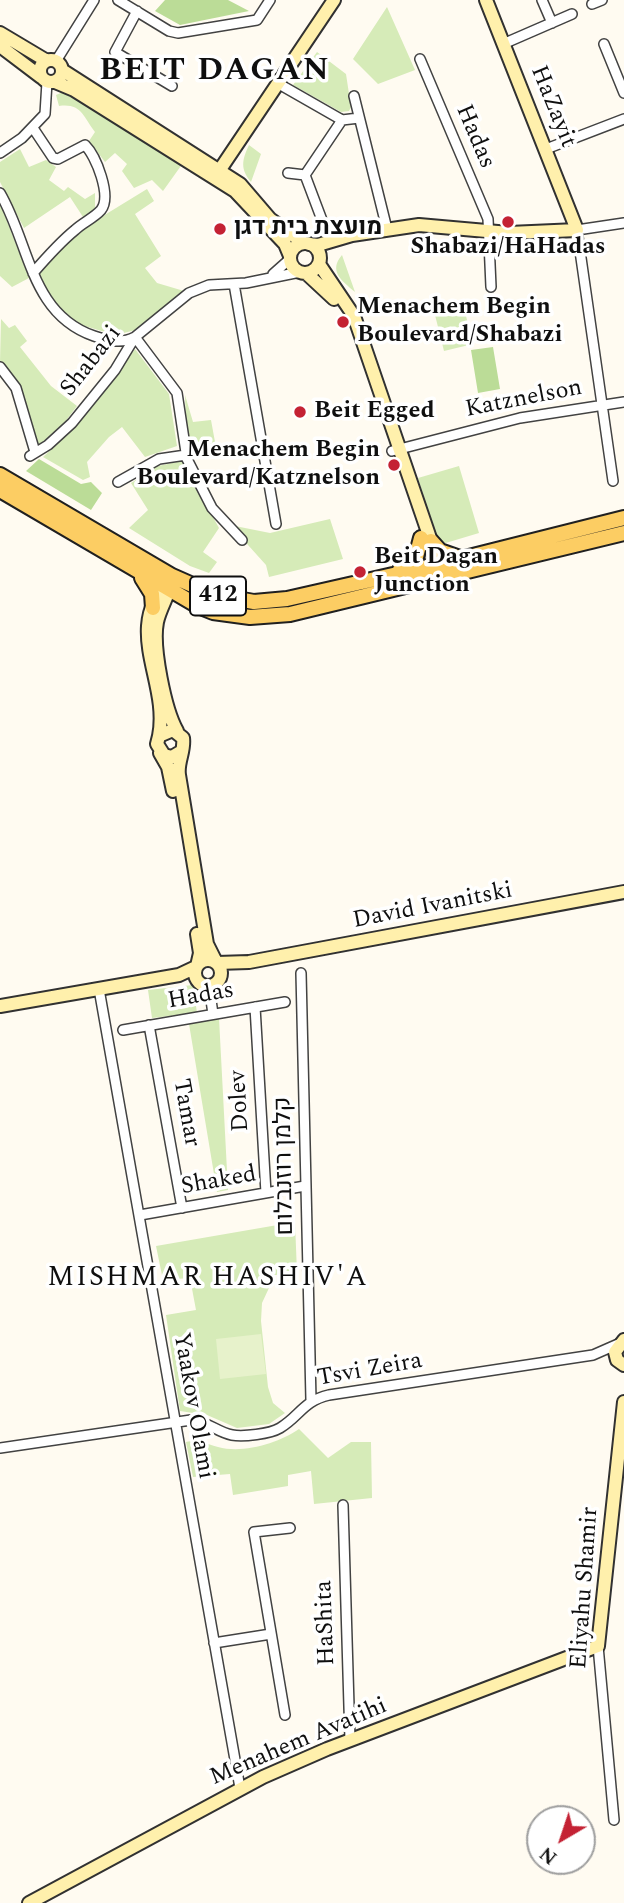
<!DOCTYPE html>
<meta charset="utf-8">
<style>
body{margin:0}
#map{position:relative;width:624px;height:1903px;overflow:hidden;background:#fffbf1;font-family:Spectral,serif}
canvas{display:block}
.north{position:absolute;left:526px;top:1805px;width:70px;height:70px;box-sizing:border-box;background:#fff;border:2px solid #9f9f9f;border-radius:50%;rotate:219deg;font-size:19px;font-weight:700;line-height:28px;text-align:center;color:#0f0f0f}
.north::after{content:'';display:block;margin:auto;width:24px;height:32px;background:#c42234;clip-path:polygon(50% 0,100% 100%,50% 72%,0 100%)}
</style>
<div id="map">
<canvas width="624" height="1903"></canvas>
<div class="north">N</div>
</div>
<script>
const g = document.querySelector('canvas').getContext('2d');
g.lineJoin = 'round';
function fill(path, color) {
  g.fillStyle = color;
  g.fill(path, 'evenodd');
}
function stroke(path, color, width, dash) {
  g.strokeStyle = color;
  g.lineWidth = width;
  g.lineCap = dash ? 'butt' : 'round';
  g.setLineDash(dash || []);
  g.stroke(path);
}
function label(font, color, halo, rows, align = 'center') {
  g.font = font + ' Spectral,Heebo,serif';
  g.lineWidth = 7;
  g.setLineDash([]);
  g.textBaseline = 'middle';
  g.strokeStyle = halo;
  g.fillStyle = color;
  for (const [text, x, y, turn = 0] of rows) {
    g.save();
    g.translate(x, y);
    g.rotate((+turn || 0) * Math.PI / 180);
    g.textAlign = isNaN(turn) ? turn : align;
    if (halo) g.strokeText(text, 0, 0);
    g.fillText(text, 0, 0);
    g.restore();
  }
}
fill(new Path2D(`
 M387,7L415,70L378,84L353,59Z
 M317,52L346,74L351,107L349,111L341,112L293,85Z
 M63,92L183,163L163,191L152,180L134,188L122,171L127,164L115,153L105,162L89,141L95,132C83,116 81,103 59,106L56,95Z
 M249,145L261,154L251,182C240,169 242,160 249,145Z
 M20,149L29,167L46,160L56,167L49,180L64,191L68,187L85,199L95,193V209L83,217L70,197L24,228L0,182V162Z
 M147,189L154,201L135,214L161,256L145,268L157,283L184,291L136,330L115,335L78,324L64,314L53,304L37,272L85,227Z
 M0,203L29,278L12,287L0,276Z
 M342,255L355,292C342,281 328,271 342,255Z
 M464,308L473,344L444,351L435,315Z
 M1,319L9,328L15,325L27,341L20,347L51,386L77,406L65,422L38,446L17,386L0,362Z
 M135,349L169,394L177,446L145,457L122,427L109,437L87,462L90,477L83,480L43,457L76,426Z
 M185,395L193,422L211,420L215,442L194,454L186,425Z
 M182,461L219,528L203,552L217,562L209,573L190,566L129,528L148,510L131,483L158,466Z
 M459,466L479,533L439,545L418,478Z
 M330,519L343,559L269,577L266,565L230,525L270,533Z
 M193,985L197,1013L152,1018L148,990Z
 M219,1018L228,1190L217,1192L189,1024Z
 M295,1222L297,1273L275,1275L262,1303L261,1321L268,1387L273,1403L285,1413L269,1424L237,1428L207,1415L180,1411L166,1315L196,1310L190,1278L163,1280L156,1246Z
 M299,1429L328,1458L351,1442H371L372,1498L314,1504L311,1471L288,1475V1486L233,1495L230,1474L193,1477L186,1442C201,1439 205,1444 218,1447C243,1454 279,1443 299,1429Z`), '#d6ebb8');
fill(new Path2D(`
 M165,0H228L249,11L180,25L155,11Z
 M493,347L500,389L478,393L471,350Z
 M39,459L81,484L91,482L102,493L91,510L26,471Z`), '#bbdc97');
fill(new Path2D(`
 M261,1334L266,1374L220,1379L216,1339Z`), '#e7f2cb');
const street = new Path2D(`
 M118,0L169,31L178,33L257,20L270,0
 M542,0L552,23
 M592,4L602,0
 M137,11L115,52L172,86
 M503,44L572,14
 M604,44L624,93
 M420,59L488,219L491,287
 M56,61L94,0
 M279,84L342,120L359,118
 M354,96L387,229
 M546,149L624,119
 M0,153L22,138L45,114L47,82
 M288,173L305,175
 M0,193C30,244 30,314 94,336C108,341 122,344 135,337
 M325,228L305,175L342,120
 M33,273C46,258 59,243 75,230C82,223 94,218 101,210C112,196 96,156 85,145L58,159L53,158L33,128
 M273,274L291,258
 M234,284L276,524
 M135,337L177,393L187,459L212,508L242,540
 M0,367L16,388L35,452
 M392,451L520,418L624,402
 M30,456L48,445L72,423L115,370L135,337L189,293L209,285L246,283L300,272
 M613,481L577,230L624,223
 M118,482L159,459L186,455
 M301,973L311,1400
 M209,986L213,1014
 M99,989L240,1788
 M255,1007L266,1193
 M149,1025L182,1208
 M123,1030L285,1002
 M140,1215L305,1186
 M0,1448L191,1420C207,1421 217,1432 232,1435C243,1437 270,1434 280,1428C300,1416 303,1401 329,1395L593,1355L618,1344
 M343,1505L350,1740
 M214,1643L271,1634
 M598,1646L614,1820
 M285,1715L254,1532L290,1528`);
const secondary = new Path2D(`
 M0,33L47,61
 M0,46L41,77
 M40 71a11 11 0 1 1 22 0a11 11 0 1 1-22 0Z
 M62,70L240,184L270,219L304,243
 M55,82L74,90L235,191L285,244L290,256
 M215,177L334,0
 M290 258a15 15 0 1 1 30 0a15 15 0 1 1-30 0Z
 M309,244L318,245L352,235L419,225L509,233L577,230L486,0
 M319,264L354,316L431,541L436,573
 M306,273L334,299
 M172,580C169,595 160,608 157,622C152,647 165,710 177,731
 M159,736C170,681 121,629 170,579
 M182,751L172,757L164,755L157,744L159,736L173,730L183,738C185,751 177,762 179,775L207,944L216,962
 M160,753L168,767L173,791
 M195 973a13 13 0 1 1 26 0a13 13 0 1 1-26 0Z
 M217,963L249,962L624,892
 M197,966L200,953L197,934
 M0,1006L179,975L196,967
 M624,1340L615,1352L617,1360L624,1365
 M29,1903L263,1777L327,1749L598,1646L624,1402`);
const primary = new Path2D(`
 M0,475L172,576L215,595L254,602L287,599L437,565L624,518
 M0,490L198,606L213,612L250,617L290,614L624,533
 M431,541L440,551L460,558
 M400,570L416,557L421,538
 M142,578L152,594L153,608`);
stroke(street, '#424242', 12);
stroke(secondary, '#313131', 16);
stroke(primary, '#202020', 18);
stroke(street, '#fff', 9);
stroke(secondary, '#fff0ac', 12);
stroke(primary, '#fccd63', 14);
for (const [x, y, r, color] of [
 [508,222,7,"#c42234"],
 [220,229,7,"#c42234"],
 [343,322,7,"#c42234"],
 [300,412,7,"#c42234"],
 [394,465,7,"#c42234"],
 [360,572,7,"#c42234"]
]) {
  const dot = new Path2D();
  dot.arc(x, y, r, 0, 2 * Math.PI);
  g.fillStyle = color;
  g.fill(dot);
  stroke(dot, '#fff', 2.5);
}
for (const [x, y, w] of [
 [218,596,56]
]) {
  const box = new Path2D();
  box.roundRect(x - w / 2, y - 19.5, w, 39, 5);
  g.fillStyle = '#fff';
  g.fill(box);
  stroke(box, '#0f0f0f', 2);
}
label('bold 23px', '#0f0f0f', null, [
 ["412",218,596]
]);
label('24px', '#0f0f0f', '#fff', [
 ["HaZayit",552,107,68],
 ["Hadas",474,137,67],
 ["Shabazi",92,362,-52],
 ["Katznelson",524,400,-11],
 ["David Ivanitski",433,907,-11],
 ["Hadas",201,997,-10],
 ["Dolev",241,1101,-93],
 ["Tamar",185,1113,80],
 ["קלמן רוזנבלום",286,1166,-91],
 ["Shaked",219,1182,-10],
 ["Tsvi Zeira",370,1371,-10],
 ["Yaakov Olami",192,1406,80],
 ["Eliyahu Shamir",586,1588,-86],
 ["HaShita",327,1623,-92],
 ["Menahem Avatihi",299,1743,-23]
]);
label('bold 24px', '#0f0f0f', '#fff', [
 ["מועצת בית דגן",234,229],
 ["Shabazi/HaHadas",508,248,"center"],
 ["Menachem Begin",357,308],
 ["Boulevard/Shabazi",357,336],
 ["Beit Egged",314,412],
 ["Menachem Begin",380,451,"right"],
 ["Boulevard/Katznelson",380,479,"right"],
 ["Beit Dagan",374,558],
 ["Junction",374,586]
], 'left');
g.letterSpacing = '2px';
label('28px', '#0f0f0f', '#fff', [
 ["MISHMAR HASHIV'A",208,1280]
]);
g.letterSpacing = '0px';
g.letterSpacing = '2px';
label('bold 32px', '#0f0f0f', '#fff', [
 ["BEIT DAGAN",215,73]
]);
g.letterSpacing = '0px';
</script>
